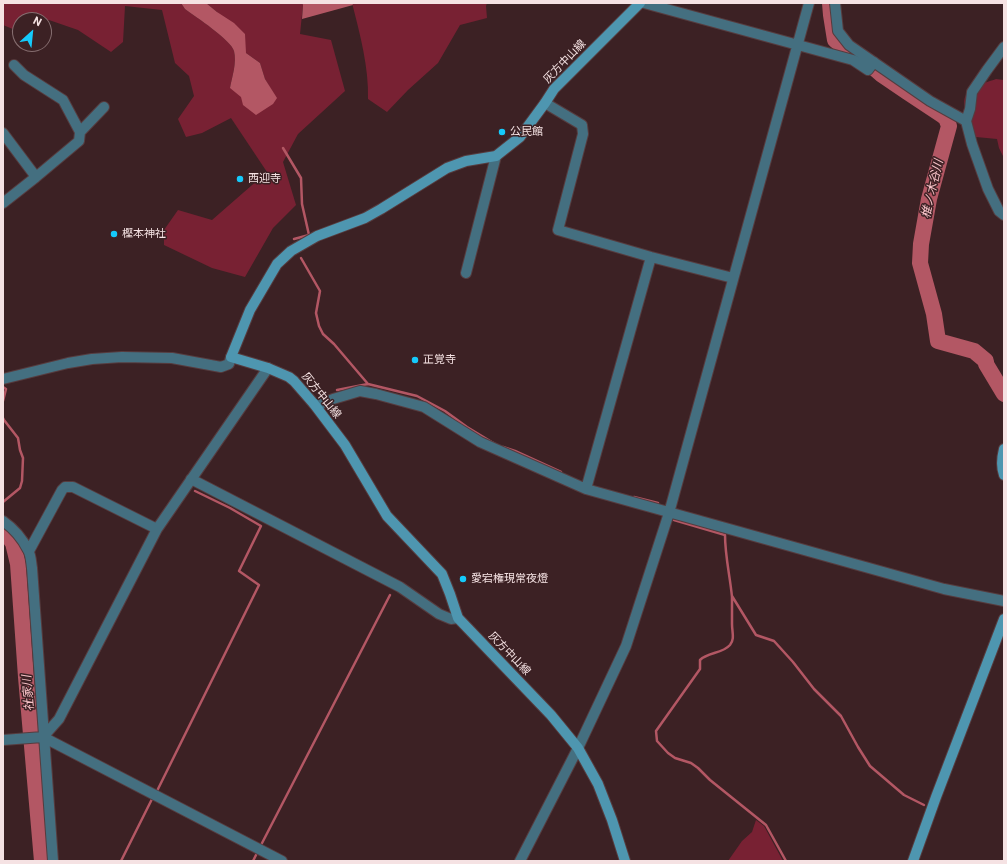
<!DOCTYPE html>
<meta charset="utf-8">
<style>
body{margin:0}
#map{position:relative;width:1007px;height:864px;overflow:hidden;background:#3c2124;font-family:Roboto,sans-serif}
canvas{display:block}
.frame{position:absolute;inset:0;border:4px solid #f5e2e3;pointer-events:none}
.north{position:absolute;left:12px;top:12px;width:40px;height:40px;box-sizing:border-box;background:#3c2124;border:1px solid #866e70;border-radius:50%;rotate:27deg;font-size:11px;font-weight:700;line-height:16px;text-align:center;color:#f5e2e3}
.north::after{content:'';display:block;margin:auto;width:14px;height:18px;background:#15cafb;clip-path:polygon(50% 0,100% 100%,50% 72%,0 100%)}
</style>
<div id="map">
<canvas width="1007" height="864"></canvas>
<div class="frame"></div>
<div class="north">N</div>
</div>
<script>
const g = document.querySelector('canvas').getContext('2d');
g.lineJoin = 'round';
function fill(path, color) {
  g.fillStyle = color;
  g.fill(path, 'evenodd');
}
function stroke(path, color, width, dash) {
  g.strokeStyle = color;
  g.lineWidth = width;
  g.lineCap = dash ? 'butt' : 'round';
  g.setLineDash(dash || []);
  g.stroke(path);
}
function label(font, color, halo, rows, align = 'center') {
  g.font = font + ' Roboto,"Noto Sans JP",sans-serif';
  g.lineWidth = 3;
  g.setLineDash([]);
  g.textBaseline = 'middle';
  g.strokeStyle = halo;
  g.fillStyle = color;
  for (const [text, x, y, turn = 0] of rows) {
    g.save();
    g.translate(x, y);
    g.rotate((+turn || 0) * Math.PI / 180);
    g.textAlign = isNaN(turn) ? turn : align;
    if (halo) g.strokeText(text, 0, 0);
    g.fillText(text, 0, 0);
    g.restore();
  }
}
fill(new Path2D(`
 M3,3H181L185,9C196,17 231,40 234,51C237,63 232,77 230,88L276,98L265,79L260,63L246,53L217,12L206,3H302L303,5L300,34L331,40L345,91L298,134L283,162L296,205L273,228L245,277L212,268L164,245V230L178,210L212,220L267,172L231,118L202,133L186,137L178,119L194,96L189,76L175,63L162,10L125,6L123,42L111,52L78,30L49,20L44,23V20H20V32L3,25Z
 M352,3H487L486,6L487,18L460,25L438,63L408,90L387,112L368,99C369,68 360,34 352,3Z
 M996,79L1004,80V158L999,148L997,139L976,137C971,130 971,124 968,116C967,113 966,110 965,107C960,88 983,84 996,79Z
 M756,820L764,826L783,861H728L742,841L752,832Z`), '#782133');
fill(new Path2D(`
 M181,3H206L217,12L234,23L245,34L246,53L260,63L265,79L277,98L273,104L256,115L243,105L241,97L230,88C232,77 237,63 234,51C231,40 196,17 185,9Z
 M302,3H352L353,5L302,19L303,5Z`), '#b35764');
stroke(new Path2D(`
 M283,148L301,178L302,204L309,235L294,239
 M301,258L320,291L316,313L319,326L323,334L334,344L368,384
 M3,387L6,389L3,401
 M337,390L368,384L417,396L445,411L467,427L495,444
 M3,418L4,420L18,438L20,450L23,458L22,481L20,488L3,502
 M503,447L515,451L561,472
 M634,497L658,503
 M674,520L725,535C725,556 730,576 732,597C732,606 732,615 732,624C732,632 735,639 730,645C722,654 708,652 700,660V669L656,731L657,741L668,753L675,758L691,763L698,768L710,780L766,825L786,861
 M732,596L756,635L774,641L793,662L814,689L841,716L858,747L870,766L904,795L924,805
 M156,793L259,585L239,571L261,526L230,508L195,491
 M260,847L390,595
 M121,861L153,797
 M253,861L258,851`), '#b35764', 2.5);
stroke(new Path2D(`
 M830,3L831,15L835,40L855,56L874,68L882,75L907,92L942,115L946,118L949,126L929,199L921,244L920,263L934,314L938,341L974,351L986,361V364L1004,394
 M3,529L13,543L18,564L26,677L42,861`), '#b35764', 16);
const street = new Path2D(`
 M644,3L853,60L868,70L874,62
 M835,3L838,31L849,45L930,101L966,121L972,144L988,189L999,211L1004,215
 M545,103L582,125L583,134L558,230L651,257L733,278
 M966,121L970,109L972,92L987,70L1004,47
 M80,132L104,107
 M3,133L36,177
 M3,203L36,177L79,141L80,132L63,100L24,75L14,65
 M466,273L496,156
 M3,379L68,363L92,359L122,357L172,358L221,367L229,364L231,357
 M314,404H321L333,399L360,391L376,394L424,407L480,442L586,489L944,589L1004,601
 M191,479L400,587L439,614L451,619L458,618
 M586,489L651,257
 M3,521C13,528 22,538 28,550C31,555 31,562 32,568L53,861
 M29,551L62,490L65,487H73L157,529
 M43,737L59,719L157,529L268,368
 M3,740L43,737L282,861
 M520,861L578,748L626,646L669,513L809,3`);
const secondary = new Path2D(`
 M1004,449C1002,457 1001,467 1004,475
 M625,861L612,820L598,784L578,748L551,715L458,618L450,594L442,574L387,516L345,445L314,404L294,381L289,377L268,368L231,357L250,310L277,264L291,251L317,236L365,218L381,209L447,168L466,161L496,156L520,137L545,103L554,89L640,3
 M913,861L936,797L1004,619`);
stroke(street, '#563c3f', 12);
stroke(secondary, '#563c3f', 12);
stroke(street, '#446f80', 10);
stroke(secondary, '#4e96b0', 10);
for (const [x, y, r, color] of [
 [502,132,4,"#15cafb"],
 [240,179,4,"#15cafb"],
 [114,234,4,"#15cafb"],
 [415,360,4,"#15cafb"],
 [463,579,4,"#15cafb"]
]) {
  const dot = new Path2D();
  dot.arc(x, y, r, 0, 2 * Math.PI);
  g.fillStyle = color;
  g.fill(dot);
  stroke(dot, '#3c2124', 1.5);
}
label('11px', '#f5e2e3', '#3c2124', [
 ["灰方中山線",565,62,-46],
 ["灰方中山線",321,396,51],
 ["灰方中山線",509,654,46]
]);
label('11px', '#f5e2e3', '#3c2124', [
 ["公民館",510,132],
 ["西迎寺",248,179],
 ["樫本神社",122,234],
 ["正覚寺",423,360],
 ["愛宕権現常夜燈",471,579]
], 'left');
label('italic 12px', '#f9c4c9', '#3c2124', [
 ["椎ノ木谷川",933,189,-77],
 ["社家川",29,693,-95]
]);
</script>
